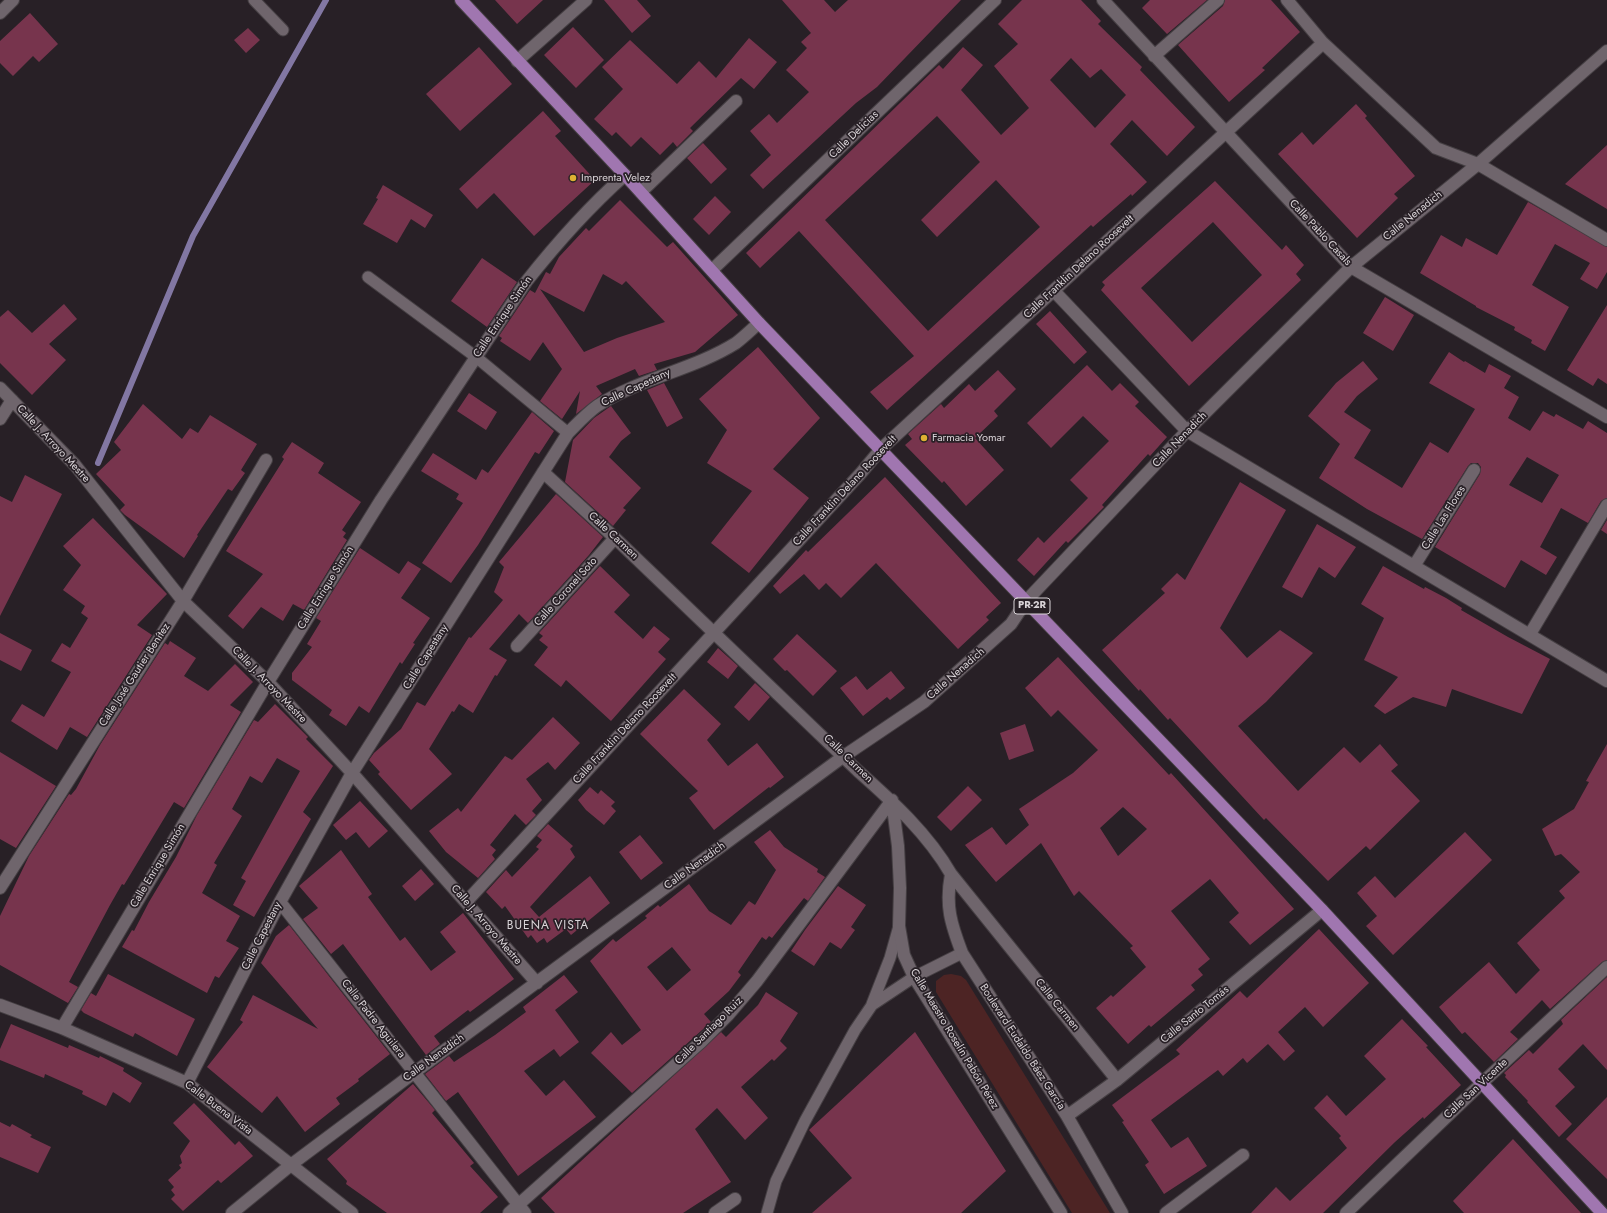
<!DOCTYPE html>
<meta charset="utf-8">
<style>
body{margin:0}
canvas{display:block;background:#282026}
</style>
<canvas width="1607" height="1213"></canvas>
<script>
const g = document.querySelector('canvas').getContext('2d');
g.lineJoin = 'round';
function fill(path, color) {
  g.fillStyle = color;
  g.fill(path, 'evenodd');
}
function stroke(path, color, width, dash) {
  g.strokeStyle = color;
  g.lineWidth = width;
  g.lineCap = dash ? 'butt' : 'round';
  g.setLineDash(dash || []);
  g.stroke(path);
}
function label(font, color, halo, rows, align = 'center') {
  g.font = font + ' Jost,sans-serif';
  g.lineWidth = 3.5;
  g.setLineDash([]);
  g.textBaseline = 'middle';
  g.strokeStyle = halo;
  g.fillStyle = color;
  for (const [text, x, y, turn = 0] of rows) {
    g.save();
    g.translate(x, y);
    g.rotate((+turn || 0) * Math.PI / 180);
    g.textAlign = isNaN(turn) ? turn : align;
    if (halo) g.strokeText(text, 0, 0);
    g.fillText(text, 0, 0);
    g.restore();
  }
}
fill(new Path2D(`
 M951,974L961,976L966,980L1110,1213H1072L936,992V981L944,975Z`), '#4d2424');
stroke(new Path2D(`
 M98,463L193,236L326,0`), '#8277a3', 6);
fill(new Path2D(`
 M495,0H543L517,24Z
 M604,0H637L651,16L632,33Z
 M782,0H824L835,12L848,0H961L877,87L856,103L763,189L750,175L771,155L750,131L769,114L777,123L809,92L786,70L807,48L801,42L811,33Z
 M1022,0H1081L1101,21L1098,24L1142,67L1140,70L1195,127L1167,156L1132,120L1110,144L1147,182L1132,196L1131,194L1093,227L1091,225L887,410L870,392L914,356L799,231L760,268L746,253L939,65L943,69L963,47L983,65L961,90L1001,135L1029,108L994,66L1018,44L998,24ZM1071,58L1090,78L1101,69L1126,95L1095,128L1050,80ZM937,116L980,162L921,220L937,237L996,180L1040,227L928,331L825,220Z
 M1150,0H1207L1167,34L1142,8Z
 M1225,0H1271L1300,32L1262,68L1265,70L1229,102L1178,45L1223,6Z
 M30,13L58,44L39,62L33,56L13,76L0,63V41Z
 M573,27L604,60L576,88L544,55Z
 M248,28L260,40L246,53L234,40Z
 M749,38L777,62L754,89L741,78L690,128L693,131L677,147L673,142L660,155L641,137L631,147L616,132L612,136L594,119L623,89L602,67L630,40L677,84L699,61L716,78Z
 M479,47L512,84L460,131L426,94Z
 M1356,104L1367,116L1365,118L1415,176L1394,194L1398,198L1357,238L1278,154L1302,132L1313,145Z
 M543,111L561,131L555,136L595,180L534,236L494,193L477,209L459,189Z
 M703,143L727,169L711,184L687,158Z
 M1607,145V209L1565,184Z
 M1215,181L1282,250L1286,245L1304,265L1296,274L1301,280L1189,386L1101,290L1105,285L1102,282ZM1213,222L1262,275L1192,342L1141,288Z
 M383,185L433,215L425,228L411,219L397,243L363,224L378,199L376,198Z
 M715,196L731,212L709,235L693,219Z
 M620,200L667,247L673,242L738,315L695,352L654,364L657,370L639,376L635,369L596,386L602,394L576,414L580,391L562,419L540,401L562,369L543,342L530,361L500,341L502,338L499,336L530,290L535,293L546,272L550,274L559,257L586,228L589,231ZM603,274L622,285L626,281L665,322L617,338L584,352L540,289L584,312Z
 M1528,202L1607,247V272L1597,289L1580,279L1590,263L1555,244L1532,285L1569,307L1545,351L1531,343L1532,340L1514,330L1515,327L1476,307V306L1420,273L1441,235L1462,247L1466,238L1497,255Z
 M482,258L517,282L487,327L451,301Z
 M1385,297L1414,315L1393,351L1363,333Z
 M64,304L77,319L49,344L66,360L32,395L0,363V317L8,310L32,333Z
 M1607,305V384L1598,378L1593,386L1567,370Z
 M1050,311L1087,352L1074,364L1036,324Z
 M758,347L820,418L773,469L809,498L749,573L711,543L752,491L707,463L727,430L699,399Z
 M1449,352L1464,362L1465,361L1485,373L1489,364L1511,376L1504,388L1519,397L1508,418L1530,431L1543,411L1554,417L1556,414L1583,429L1588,421L1607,433V498L1601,501L1588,523L1561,508L1540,547L1557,557L1546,575L1521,560L1505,588L1435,547L1480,474L1481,467L1478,463H1471L1468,466L1422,539L1367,509L1319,478L1340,444L1308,416L1336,383L1363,361L1378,379L1357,396L1344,412L1371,430L1354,458L1402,488L1430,442L1448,453L1475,409L1429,383ZM1527,457L1559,475L1542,503L1509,485Z
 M1087,365L1112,391L1120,383L1139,402L1135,406L1167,437L1150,456L1148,454L1102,505L1104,507L1068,543L1066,541L1034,576L1017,560L1038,537L1044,543L1088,498L1070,480L1109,441L1083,416L1051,448L1027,423Z
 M998,370L1016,389L994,411L998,416L975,438L1004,470L966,506L944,481L942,483L905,445L912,439L908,434L941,404L944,408L969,384L975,391Z
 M664,383L683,418L667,427L647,390Z
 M469,393L497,412L486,430L457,411Z
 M143,404L182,439L190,428L198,433L210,415L257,444L241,470L245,473L232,491L228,489L197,535L198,536L184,558L125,515L120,510L125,505L96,474L121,450L114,442Z
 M611,406L631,433L621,441L609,457L641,488L623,508L626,510L613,526L565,482L573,440L594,418Z
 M532,412L554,431L539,454L535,452L478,545L451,583L422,563L463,503L456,499L459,494L421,471L433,453L476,480L482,469L488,473Z
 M292,442L324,463L318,473L361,502L342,530L346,533L343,537L347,540L304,610L293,604L283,621L261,607L243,629L228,616L263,574L226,551L284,459L282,457Z
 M25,475L62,494L0,616V496L12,502Z
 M885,477L1001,603L986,617L989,620L958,649L876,563L841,598L826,583L819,590L804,574L780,594L773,586L806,550L808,552Z
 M1240,482L1286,510L1220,628L1247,658L1280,630L1313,653L1266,702L1238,726L1298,791L1344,747L1360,763L1380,744L1398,765L1391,771L1420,801L1370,850L1366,846L1328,881L1266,818L1264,820L1170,718L1168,720L1140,689L1139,691L1102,650L1165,593L1161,589L1177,573L1185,580Z
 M556,494L603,537L589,555L528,623L519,614L489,649L507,660L497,676L495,675L473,713L459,704L454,712L452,711L429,749L452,774L411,810L378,774L380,772L369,760L374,753L401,729L417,702L425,706L469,637L471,638L503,600L494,592L504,567L499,562Z
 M93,518L167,594L137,625L152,635L87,737L70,727L57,750L11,721L22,704L44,717L71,672L51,661L62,643L70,648L88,618L81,613L85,606L63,590L81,565L63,546Z
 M1607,520V534L1601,530Z
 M1317,524L1356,547L1335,578L1319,567L1302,598L1282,587Z
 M360,548L399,574L408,561L421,569L401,598L430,618L413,643L415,644L402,664L400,662L369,713L359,706L346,726L329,715L332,710L292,680V673L312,647L307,644L321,621L316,618Z
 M600,566L630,595L614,612L643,639L654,626L670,639L658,652L666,659L611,721L566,680L561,687L534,665L548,647L539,640L543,636L539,633Z
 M1383,566L1424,589L1425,587L1446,598L1462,608L1461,610L1508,637L1550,659L1522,714L1452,689L1446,707L1413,697L1385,714L1374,706L1398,677L1364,660L1384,618L1361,604Z
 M0,633L32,650L21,671L0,660Z
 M797,634L837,671L813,696L787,670L785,671L773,659Z
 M170,641L196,658L184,676L208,691L235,664L253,682L230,705L241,712L184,808L174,802L124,885L122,884L110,905L69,982L78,987L68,1003L0,965V916L29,856L69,794L71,795L76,789L100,745L165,643L168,645Z
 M718,648L738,666L728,679L707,662Z
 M1058,657L1169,775L1171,773L1294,909L1250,945L1229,922L1239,913L1210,879L1171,911L1210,959L1198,969L1203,975L1191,985L1195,990L1151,1027L1149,1025L1128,1044L1096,1008L1111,995L1113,997L1146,967L1130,948L1133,946L1079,891L1074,896L1041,843L996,882L965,845L992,827L1006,845L1029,825L1019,809L1073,773L1098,750L1058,710L1051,717L1025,688ZM1123,807L1147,829L1118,856L1100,828Z
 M891,671L905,688L890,700L887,697L863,716L840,688L856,676L867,690Z
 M755,683L770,697L749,721L734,707Z
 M684,689L721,724L707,740L728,766L757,743L784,777L770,788L769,787L714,830L689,798L698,791L640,734Z
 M275,704L308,737L306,739L333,766L303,812L311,819L254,917L233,905L246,881L241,878L300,771L277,758L262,783L250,776L232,809L242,816L214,863L217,865L202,893L240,916L226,941L239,948L219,978L215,976L207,993L122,947L132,930L134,931L149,902L176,857L197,815L254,720L258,722Z
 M553,717L580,743L555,770L548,762L526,779L542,800L532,811L536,815L526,825L515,814L490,845L496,850L492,855L495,859L478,878L446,852L429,831L458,808L461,812L505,756L512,760Z
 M1025,724L1034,751L1009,760L1000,733Z
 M1607,744V960L1602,962L1550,1009L1542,1000L1510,1032L1518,1039L1494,1062L1465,1032L1462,1034L1439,1007L1489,962L1516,994L1540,970L1517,943L1565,898L1559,891L1580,872L1561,854L1555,856L1542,829L1574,809L1589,782L1586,781Z
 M0,752L56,786L16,848L0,839Z
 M968,786L982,800L951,831L937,817Z
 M590,787L598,794L601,790L615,802L611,806L616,811L604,825L586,810L578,800Z
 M360,801L388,831L369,848L356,832L346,840L333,825Z
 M548,824L573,846L570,849L575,857L530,907L539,917L590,876L610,903L571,935L566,929L547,943L544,938L537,943L531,935L528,938L505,906L502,909L486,892L506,870L512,877L539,849L536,847L542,840L537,836Z
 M770,830L784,847L818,869L817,872L825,877L808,901L804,898L772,938L769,936L766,940L762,937L738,972L741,975L729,991L704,1014L711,1022L632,1093L591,1053L611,1032L622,1045L641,1030L590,961L613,939L616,942L647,918L645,916L658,905L660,907L689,884L709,911L731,925L749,901L755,905L776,870L754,842ZM672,947L691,970L667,991L647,967Z
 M1465,832L1492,860L1393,955L1366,926L1377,916L1357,893L1375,876L1395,898Z
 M640,835L663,863L641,880L619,852Z
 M341,850L372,894L368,897L400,941L405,937L431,971L456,952L440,932L463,913L514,979L470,1012L468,1010L434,1036L440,1044L426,1055L343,944L331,954L303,919L318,908L299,886Z
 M421,869L434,884L415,901L402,886Z
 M838,886L866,905L851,927L855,930L841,949L830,942L814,966L791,951L805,930Z
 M289,925L390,1054L358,1079L359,1081L336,1098L340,1104L305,1132L277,1096L262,1113L207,1067L243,1022L240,1020L253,995L318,1029L261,963L276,936Z
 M1319,929L1369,983L1323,1027L1305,1007L1278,1032L1295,1051L1284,1061L1268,1044L1247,1063L1243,1058L1223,1076L1218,1070L1151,1120L1171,1148L1188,1137L1207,1166L1164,1194L1145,1165L1149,1162L1122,1122L1124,1121L1112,1105L1180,1054L1176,1050L1240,991L1247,998Z
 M108,974L195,1019L177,1056L135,1033L133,1037L84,1013L81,1010L91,993L96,996Z
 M564,975L578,992L555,1010L579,1042L560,1057L554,1049L524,1071L546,1096L564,1080L596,1117L518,1176L458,1092L446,1101L425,1074L449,1056L454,1062L495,1035L526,1012L523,1007Z
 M1607,977V1070L1583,1044L1558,1069L1575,1087L1555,1106L1572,1124L1559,1137L1527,1102L1528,1101L1505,1077L1506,1075L1504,1073L1529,1050L1533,1054L1563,1024L1561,1020Z
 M766,992L798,1013L780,1041L787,1048L774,1061L772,1059L741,1087L768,1118L745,1140L717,1108L695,1129L731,1182L683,1213H555L541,1198L721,1032L726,1037L758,1005Z
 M1402,1019L1428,1046L1426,1047L1461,1085L1424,1119L1423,1117L1395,1142L1323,1213H1251L1276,1187L1290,1201L1347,1148L1339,1138L1341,1136L1314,1108L1327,1095L1346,1116L1386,1079L1364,1056Z
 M11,1024L68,1048L69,1045L99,1058L100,1056L124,1068L123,1071L142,1083L130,1103L113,1092L106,1106L82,1094L83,1091L45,1074L44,1078L0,1060V1049Z
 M915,1032L1006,1171L961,1213H812L852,1178L809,1130Z
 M413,1084L435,1110L432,1113L474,1163L470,1166L498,1197L480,1213H387L346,1184L347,1181L327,1159Z
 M1607,1097V1179L1566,1139Z
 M194,1103L235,1145L239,1141L253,1156L221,1183L218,1180L183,1211L171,1199L175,1195L171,1190L174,1187L168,1180L181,1168L179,1165L182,1163L180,1156L190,1141L173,1123Z
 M0,1122L10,1127L12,1124L32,1135L30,1137L51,1147L38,1173L0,1157Z
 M1513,1139L1581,1213H1464L1453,1201Z`), '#77344d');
const lane = new Path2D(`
 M254,0L283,30
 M368,277L476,357L568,433
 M872,1004L890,958L899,926
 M767,1213L776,1181L805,1121L855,1030L872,1005L914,977L962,953`);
const street = new Path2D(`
 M1103,0L1351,267L1607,417
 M1287,0L1323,43L1436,148L1478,164L1607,240
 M0,13L13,0
 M1154,56L1218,0
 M517,61L586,0
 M641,192L736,101
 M712,270L995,0
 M1054,291L1187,431L1607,681
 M0,388L75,465L183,601L268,682L352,773L537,983
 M0,419L12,400
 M543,472L615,538L858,771C892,801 928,834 951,874L1117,1080
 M1414,566L1474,470
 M1530,634L1607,505
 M517,646L615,538
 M892,800L898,846L900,888L899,926L904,955L914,977L1061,1213
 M951,874C945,906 951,924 962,953L1067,1116L1122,1213
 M0,888L183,601L266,460
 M280,902L525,1213
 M466,902L861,473L881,449L1323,43
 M0,1005L62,1028L187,1083L352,1213
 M62,1028L268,682L381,500L526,282C556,244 589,207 625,175
 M187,1083L280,902L352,773L568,433C577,424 586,414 597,406C640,378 693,370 736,343C744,337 752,329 759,323
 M1067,1116L1117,1080L1322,910
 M232,1213L292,1164L415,1072L844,756L924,702L1011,624L1027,600L1187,431L1351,267L1478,164L1607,51
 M509,1213L701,1042L728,1015L757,981L892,800
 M715,1213L735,1199
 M1166,1213L1243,1155
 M1346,1213L1483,1082L1607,967`);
const primary = new Path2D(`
 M461,0L625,175L759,323L1322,910L1602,1213`);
stroke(lane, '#453f43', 13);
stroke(street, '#453f43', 14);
stroke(primary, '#453f43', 14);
stroke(lane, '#6f656c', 11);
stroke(street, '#6f656c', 12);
stroke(primary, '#a076b0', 12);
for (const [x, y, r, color] of [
 [573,178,4,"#deb133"],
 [924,438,4,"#deb133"]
]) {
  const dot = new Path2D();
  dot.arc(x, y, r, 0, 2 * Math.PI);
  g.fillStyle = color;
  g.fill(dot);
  stroke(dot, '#282026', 1.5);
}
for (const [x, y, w] of [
 [1032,606,36]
]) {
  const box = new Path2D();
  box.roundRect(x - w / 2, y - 8, w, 16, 3);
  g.fillStyle = '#282026';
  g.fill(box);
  stroke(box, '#dad4d8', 1);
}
label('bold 10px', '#dad4d8', null, [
 ["PR-2R",1032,606]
]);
label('11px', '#dad4d8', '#282026', [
 ["Calle Delicias",854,135,-44],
 ["Calle Nenadich",1413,216,-39],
 ["Calle Pablo Casals",1320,233,47],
 ["Calle Franklin Delano Roosevelt",1079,267,-43],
 ["Calle Enrique Simón",503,317,-56],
 ["Calle Capestany",636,388,-25],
 ["Calle Nenadich",1180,440,-46],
 ["Calle J. Arroyo Mestre",53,444,47],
 ["Calle Franklin Delano Roosevelt",845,491,-47],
 ["Calle Las Flores",1444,518,-58],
 ["Calle Carmen",613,536,43],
 ["Calle Enrique Simón",326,588,-58],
 ["Calle Coronel Soto",566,592,-48],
 ["Calle Capestany",426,657,-58],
 ["Calle Nenadich",956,674,-41],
 ["Calle José Gautier Benítez",135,675,-57],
 ["Calle J. Arroyo Mestre",269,685,46],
 ["Calle Franklin Delano Roosevelt",625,729,-47],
 ["Calle Carmen",848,759,44],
 ["Calle Enrique Simón",158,866,-59],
 ["Calle Nenadich",695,866,-36],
 ["Calle J. Arroyo Mestre",486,925,49],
 ["Calle Capestany",262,936,-63],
 ["Calle Carmen",1057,1005,51],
 ["Calle Santo Tomás",1195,1015,-39],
 ["Calle Padre Aguilera",373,1019,52],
 ["Calle Santiago Ruiz",709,1031,-45],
 ["Calle Maestro Roselín Pabón Pérez",954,1039,59],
 ["Boulevard Eudaldo Báez García",1022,1047,57],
 ["Calle Nenadich",434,1058,-36],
 ["Calle San Vicente",1476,1089,-43],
 ["Calle Buena Vista",218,1108,37]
]);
label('11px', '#dad4d8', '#282026', [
 ["Imprenta Velez",581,178],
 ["Farmacia Yomar",932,438]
], 'left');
g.letterSpacing = '1px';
label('12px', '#dad4d8', '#282026', [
 ["BUENA VISTA",548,926]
]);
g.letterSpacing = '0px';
</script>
